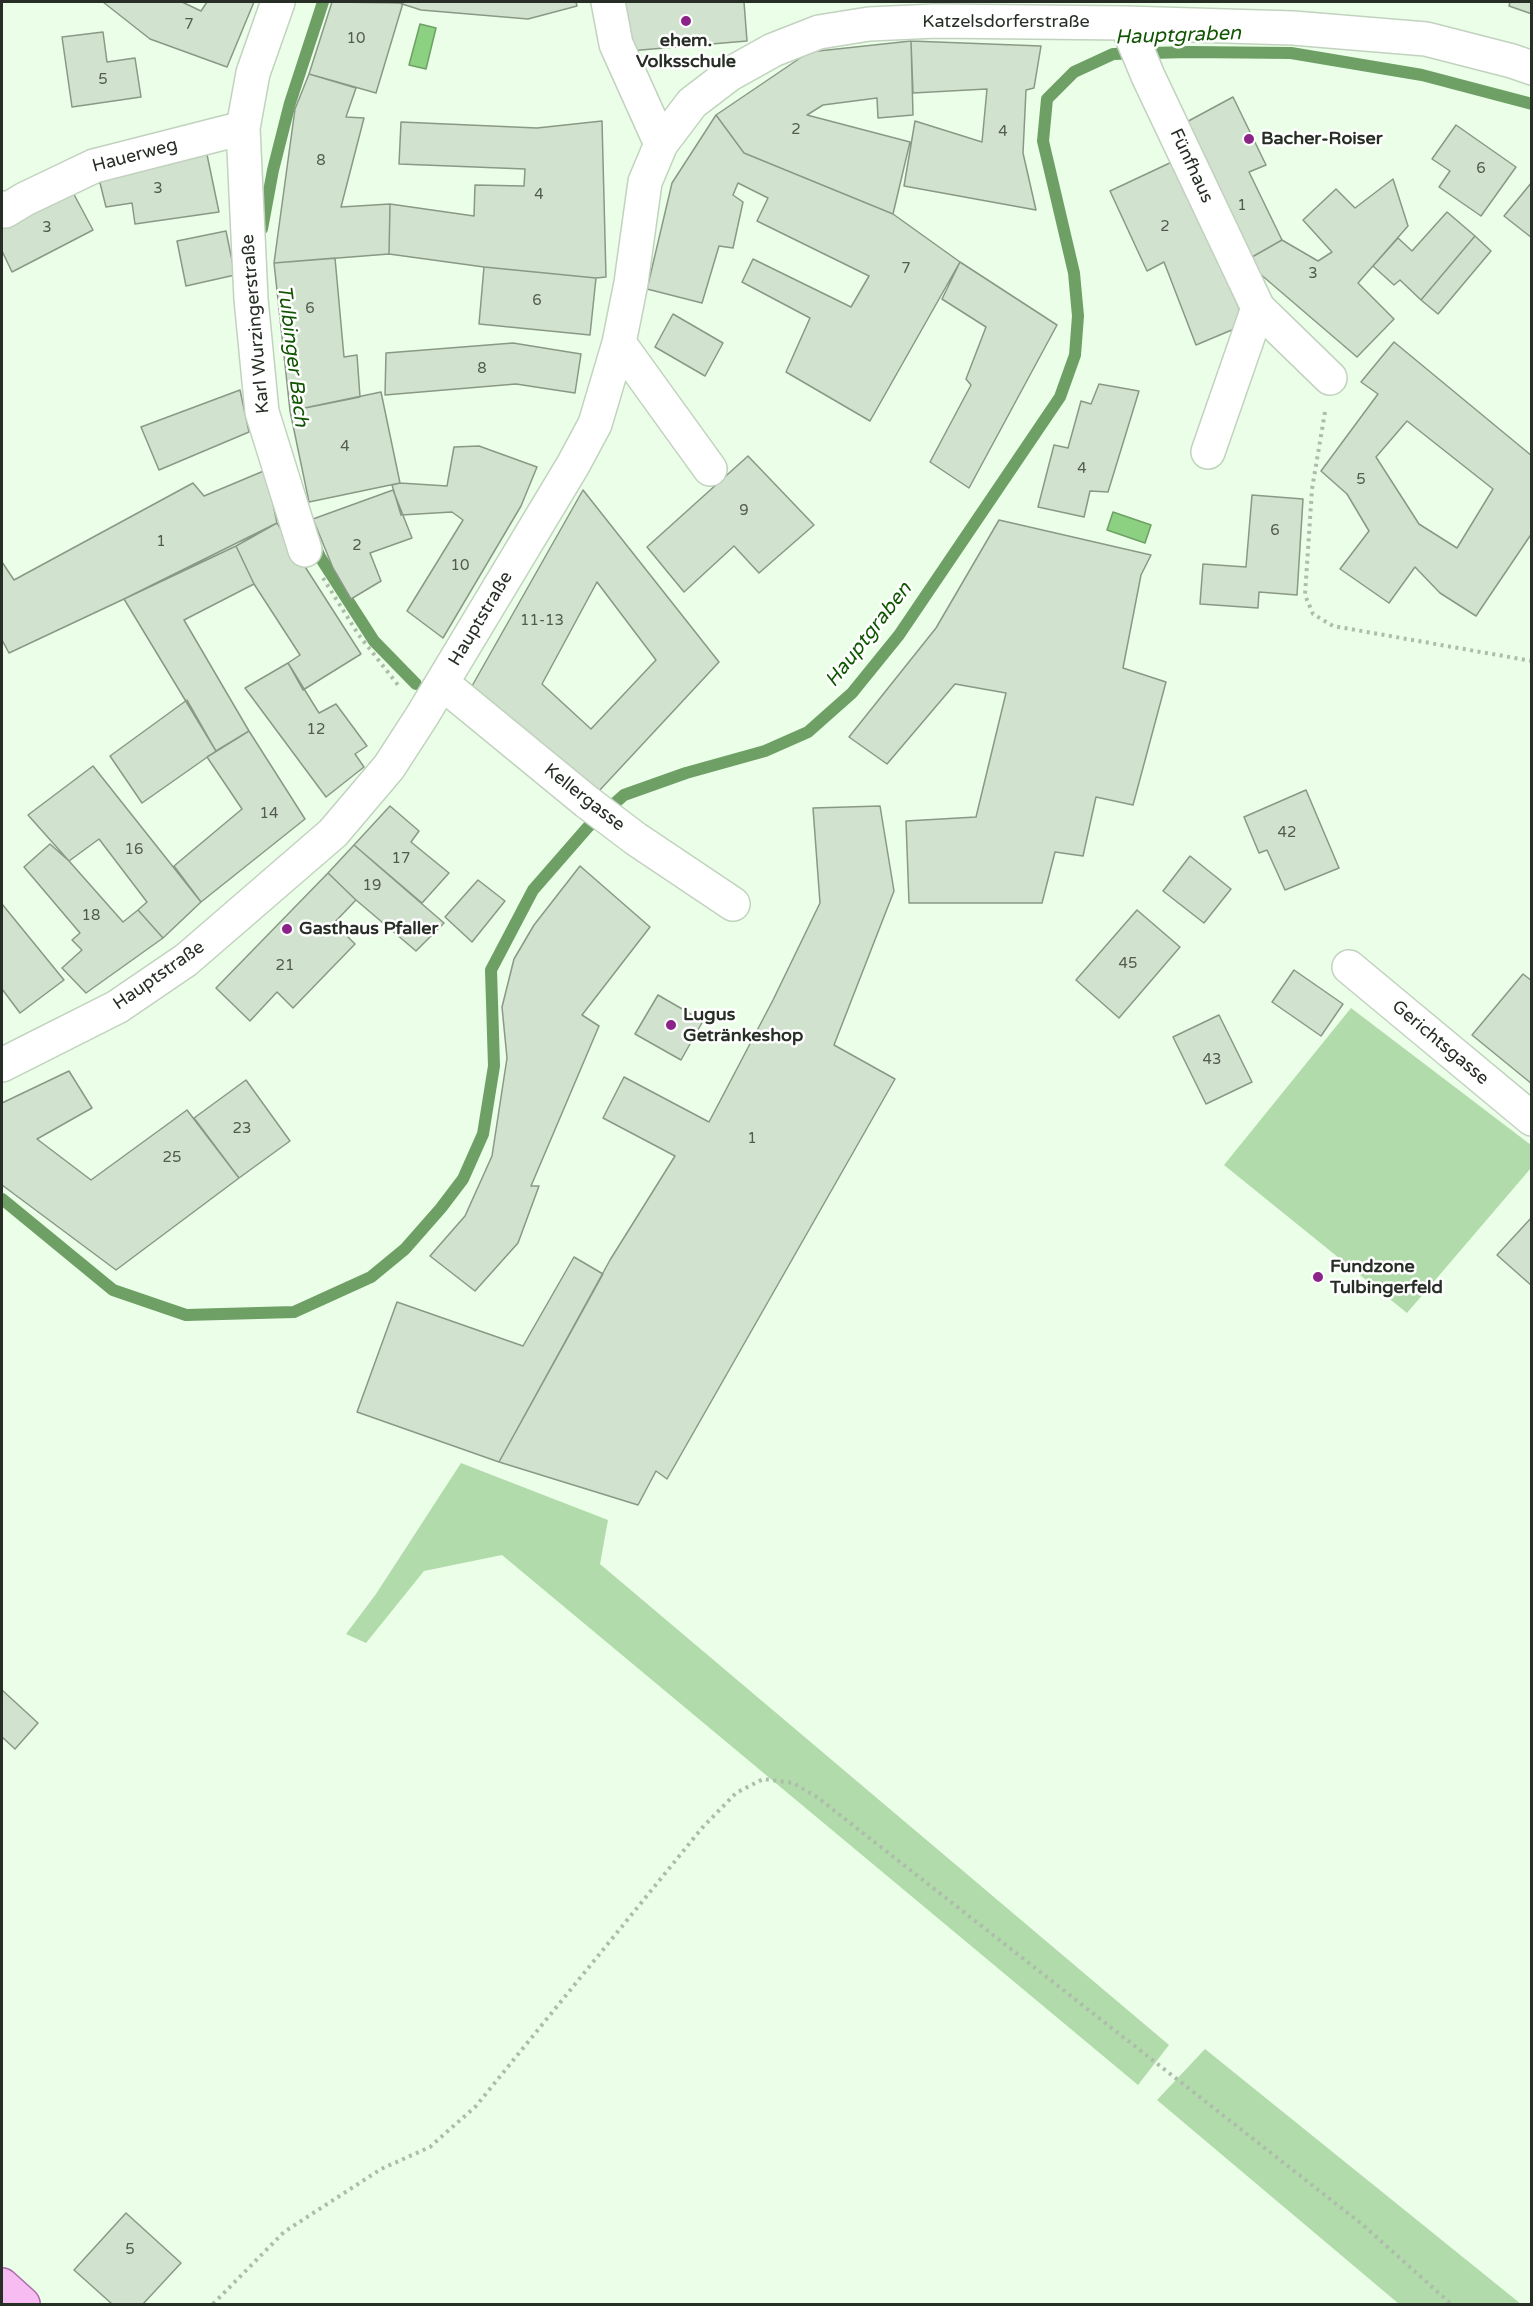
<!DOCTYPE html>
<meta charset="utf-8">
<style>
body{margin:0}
#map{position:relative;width:1533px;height:2306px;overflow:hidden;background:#ebfee8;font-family:"Varela Round",sans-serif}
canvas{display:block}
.frame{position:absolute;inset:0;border:3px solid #272e26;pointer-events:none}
</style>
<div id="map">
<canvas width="1533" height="2306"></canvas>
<div class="frame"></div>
</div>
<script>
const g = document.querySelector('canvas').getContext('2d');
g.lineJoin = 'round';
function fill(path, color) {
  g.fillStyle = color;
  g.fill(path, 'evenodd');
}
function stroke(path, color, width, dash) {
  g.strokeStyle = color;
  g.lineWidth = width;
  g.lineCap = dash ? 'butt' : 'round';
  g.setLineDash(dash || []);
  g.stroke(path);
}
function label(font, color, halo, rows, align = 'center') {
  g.font = font + ' "Varela Round",sans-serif';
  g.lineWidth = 5;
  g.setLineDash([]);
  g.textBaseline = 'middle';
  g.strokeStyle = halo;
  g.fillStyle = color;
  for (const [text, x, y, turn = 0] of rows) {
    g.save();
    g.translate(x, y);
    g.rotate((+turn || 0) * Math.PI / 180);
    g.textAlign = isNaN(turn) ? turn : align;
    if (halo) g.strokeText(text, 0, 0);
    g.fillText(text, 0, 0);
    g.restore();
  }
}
fill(new Path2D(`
 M1351,1008L1531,1145V1168L1407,1313L1224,1165Z
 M461,1463L608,1520L600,1564L1169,2045L1138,2085L502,1555L424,1571L366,1643L346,1634L376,1594Z
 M1205,2049L1521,2304H1399L1157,2100Z`), '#b1dbaa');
const water = new Path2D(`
 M420,24L436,28L426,69L409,65Z
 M1113,512L1151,525L1145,543L1107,530Z`);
fill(water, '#8cd181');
stroke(water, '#6ea066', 1.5);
stroke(new Path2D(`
 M262,229L273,170L290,103L323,2
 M314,543L320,557L374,641L416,684
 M2,1199L113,1290L186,1315L294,1312L371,1277L405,1249L441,1208L463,1179L483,1134L494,1066L491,970L533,890L588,827L624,795L686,773L765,751L808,732L852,693L899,635L1060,397L1075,355L1078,316L1074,273L1043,141L1047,99L1074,72L1113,54L1189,52L1291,53L1422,75L1532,104`), '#6ea066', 12);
const building = new Path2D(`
 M103,2H182L201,11L207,2H254L227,67L150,39Z
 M332,2L403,3L376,93L309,74Z
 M396,2H576L577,6L528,19L421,10Z
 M625,2H744L747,41L629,51Z
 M1510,2H1532V14L1509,6Z
 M103,32L107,62L135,58L141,97L72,107L62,37Z
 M911,41L1041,46L1034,88L1026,90L1023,153L1036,210L904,186L915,121L982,142L987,89L913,93Z
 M911,41L913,115L878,118L877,98L823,105L807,115L910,142L893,214L744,153L716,115L809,52Z
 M309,74L356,88L346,117L364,118L341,207L390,204L389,254L274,263L295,109Z
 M1233,97L1266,165L1249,172L1282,240L1245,261L1181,125Z
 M716,115L744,153L893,214L960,262L870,421L786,372L810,318L742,282L753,259L851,307L869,276L757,221L768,198L738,183L733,195L743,202L733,248L719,246L702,303L647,289L672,183Z
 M602,121L606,277L596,278L484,267L389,254L390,204L474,216L475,185L524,186L525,169L399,164L401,122L537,128Z
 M1456,125L1516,167L1481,216L1439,187L1450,171L1432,159Z
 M205,145L219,212L135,224L132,203L106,207L98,175Z
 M1174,161L1246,324L1196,345L1164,262L1147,271L1110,191Z
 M1393,179L1408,226L1358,283L1394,319L1357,357L1245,261L1282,240L1318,261L1332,252L1303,220L1336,189L1355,208Z
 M1532,182V238L1504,216Z
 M70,187L93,230L12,272L2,251V227Z
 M1447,212L1475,236L1421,300L1400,280L1394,285L1373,266L1398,238L1412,251Z
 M226,231L235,275L186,286L177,241Z
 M1475,236L1491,251L1438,314L1421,300Z
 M335,258L344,357L357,355L360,397L290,411L274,263Z
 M960,262L1057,325L969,488L930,462L971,385L966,379L986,327L942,299Z
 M484,267L596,278L590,335L479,324Z
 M673,314L723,343L705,376L655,347Z
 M1394,342L1532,456V533L1476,616L1440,593L1415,567L1389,603L1340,569L1369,531L1347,494L1321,471L1378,394L1361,382ZM1407,421L1493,489L1457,548L1419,524L1376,457Z
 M513,343L581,354L575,393L516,384L385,395L386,353Z
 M1099,384L1139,391L1108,492L1090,491L1084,517L1038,507L1054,445L1068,448L1081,401L1091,404Z
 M240,390L249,432L159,470L141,427Z
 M381,392L400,483L309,502L290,411Z
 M479,446L537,467L521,506L443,638L407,611L463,520L452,512L401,515L392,485L400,483L447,486L454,447Z
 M748,456L814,525L759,573L734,546L684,592L647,547Z
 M266,470L277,523L124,599L9,653L2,640V562L14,580L193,483L204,496Z
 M393,490L412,538L370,553L381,581L351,599L333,568L313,519Z
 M583,490L719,662L598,792L472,686ZM597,582L656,660L591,729L542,684Z
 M1252,495L1303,499L1297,595L1259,592L1258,608L1200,604L1203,564L1246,567Z
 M999,520L1151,555L1141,575L1123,668L1166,682L1133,805L1096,797L1083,856L1055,852L1042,903H909L906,821L976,817L1006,693L955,684L887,764L849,737L936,628Z
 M277,523L361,654L303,690L288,663L300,655L254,584L236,546Z
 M236,546L254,584L184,620L249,731L216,751L124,599Z
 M288,663L319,713L336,704L367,746L355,754L364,767L326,797L245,688Z
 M187,700L216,751L142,803L110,756Z
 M249,731L305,819L201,902L174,866L242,809L207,757Z
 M93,766L201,902L163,938L138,910L147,902L99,839L69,861L28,815Z
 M1306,790L1339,868L1285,890L1267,850L1259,853L1244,817Z
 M390,806L419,831L411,842L449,873L422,903L354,845Z
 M880,806L894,891L834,1045L895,1079L667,1479L656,1471L638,1505L499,1462L610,1260L675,1156L603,1118L624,1077L709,1122L773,1000L820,903L813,808Z
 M50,844L69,861L123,922L138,910L163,938L86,993L62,968L82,950L72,940L80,933L24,867Z
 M354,845L444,923L416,951L356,900L328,873Z
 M1190,856L1231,889L1204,923L1163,891Z
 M580,866L650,927L582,1015L599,1026L531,1186H539L518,1243L475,1291L430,1256L465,1216L492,1156L507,1058L502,1007L514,959L534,925Z
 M328,873L356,900L334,923L355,944L293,1008L277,992L250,1021L216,988Z
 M478,880L505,901L472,942L445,917Z
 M2,904L64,980L20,1013L2,989Z
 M1137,910L1180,947L1119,1018L1076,980Z
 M1294,970L1343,1004L1321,1036L1272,1002Z
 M1523,974L1532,981V1084L1472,1035Z
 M658,995L703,1021L681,1060L635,1034Z
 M1219,1015L1252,1082L1206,1104L1173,1037Z
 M69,1071L92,1108L37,1139L91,1180L187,1110L239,1178L116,1270L2,1185V1103Z
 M246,1080L290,1141L239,1178L194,1118Z
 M1532,1217V1286L1497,1255Z
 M574,1257L603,1274L499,1462L357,1412L397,1302L523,1346Z
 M2,1690L38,1723L15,1749L2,1737Z
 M126,2213L181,2263L143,2304H112L74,2270Z`);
fill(building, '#d1e2ce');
stroke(building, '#899986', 1.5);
const minor = new Path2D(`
 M278,2L253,73L243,128L251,299L262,412L305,550
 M608,2L616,44L661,144
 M1126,23L1148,76L1258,308L1330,378
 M2,208L5,211L25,199L94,166L243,128
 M619,343L710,469
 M1208,452L1258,308
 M442,683L587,802L636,839L733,904
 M1349,967L1532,1119
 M2,1065L117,1007L186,960L333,833L389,767L422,716L573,465L595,424L619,343L631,283L645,182L661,144L692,103L730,74L773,50L819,32L869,24L936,21L1126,23L1293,28L1426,39L1512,61L1532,68`);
const major = new Path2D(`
 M2,2285L23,2304`);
stroke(minor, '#c1d3be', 36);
stroke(major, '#aa6ea6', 36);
stroke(new Path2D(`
 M1325,412L1312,489L1305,595L1313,614L1333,626L1532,661
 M323,578L358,634L398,685
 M213,2304L284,2232L381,2169L430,2147L476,2106L702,1828L736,1793L763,1779L793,1783L817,1797L1363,2225L1451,2304`), '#aebdab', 4, [3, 4.5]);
stroke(minor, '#fff', 33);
stroke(major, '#f7bdf3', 33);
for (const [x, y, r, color] of [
 [686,21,6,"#8b2389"],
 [1249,139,6,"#8b2389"],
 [287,929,6,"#8b2389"],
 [671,1025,6,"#8b2389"],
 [1318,1277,6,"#8b2389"]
]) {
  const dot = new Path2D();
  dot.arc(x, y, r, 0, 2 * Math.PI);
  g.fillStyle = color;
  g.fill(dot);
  stroke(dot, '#fff', 2);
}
label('15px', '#525b50', null, [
 ["7",189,25],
 ["10",356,39],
 ["5",103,80],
 ["2",796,130],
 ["4",1003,132],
 ["8",321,161],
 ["6",1481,169],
 ["3",158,189],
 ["4",539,195],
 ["1",1242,206],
 ["2",1165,227],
 ["3",47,228],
 ["7",906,269],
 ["3",1313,274],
 ["6",537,301],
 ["6",310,309],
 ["8",482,369],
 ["4",345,447],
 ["4",1082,469],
 ["5",1361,480],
 ["9",744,511],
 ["6",1275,531],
 ["1",161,542],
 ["2",357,546],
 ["10",460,566],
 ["11-13",542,621],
 ["12",316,730],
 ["14",269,814],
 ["42",1287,833],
 ["16",134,850],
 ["17",401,859],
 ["19",372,886],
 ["18",91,916],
 ["45",1128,964],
 ["21",285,966],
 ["43",1212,1060],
 ["23",242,1129],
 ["1",752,1139],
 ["25",172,1158],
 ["5",130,2250]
]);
label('18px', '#272e26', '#fff', [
 ["Katzelsdorferstraße",1006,22],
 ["Hauerweg",135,156,-15],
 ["Fünfhaus",1191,166,65],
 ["Karl Wurzingerstraße",256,324,-95],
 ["Hauptstraße",481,619,-59],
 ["Kellergasse",584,798,38],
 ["Hauptstraße",159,976,-35],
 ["Gerichtsgasse",1440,1043,40]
]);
label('bold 18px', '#272e26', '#fff', [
 ["ehem.",686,41,"center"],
 ["Volksschule",686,62,"center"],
 ["Bacher-Roiser",1261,139],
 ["Gasthaus Pfaller",299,929],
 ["Lugus",683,1015],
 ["Getränkeshop",683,1036],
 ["Fundzone",1330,1267],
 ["Tulbingerfeld",1330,1288]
], 'left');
label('italic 20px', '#105502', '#fff', [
 ["Hauptgraben",1178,36,-2],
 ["Tulbinger Bach",292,356,83],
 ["Hauptgraben",869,635,-52]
]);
</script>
